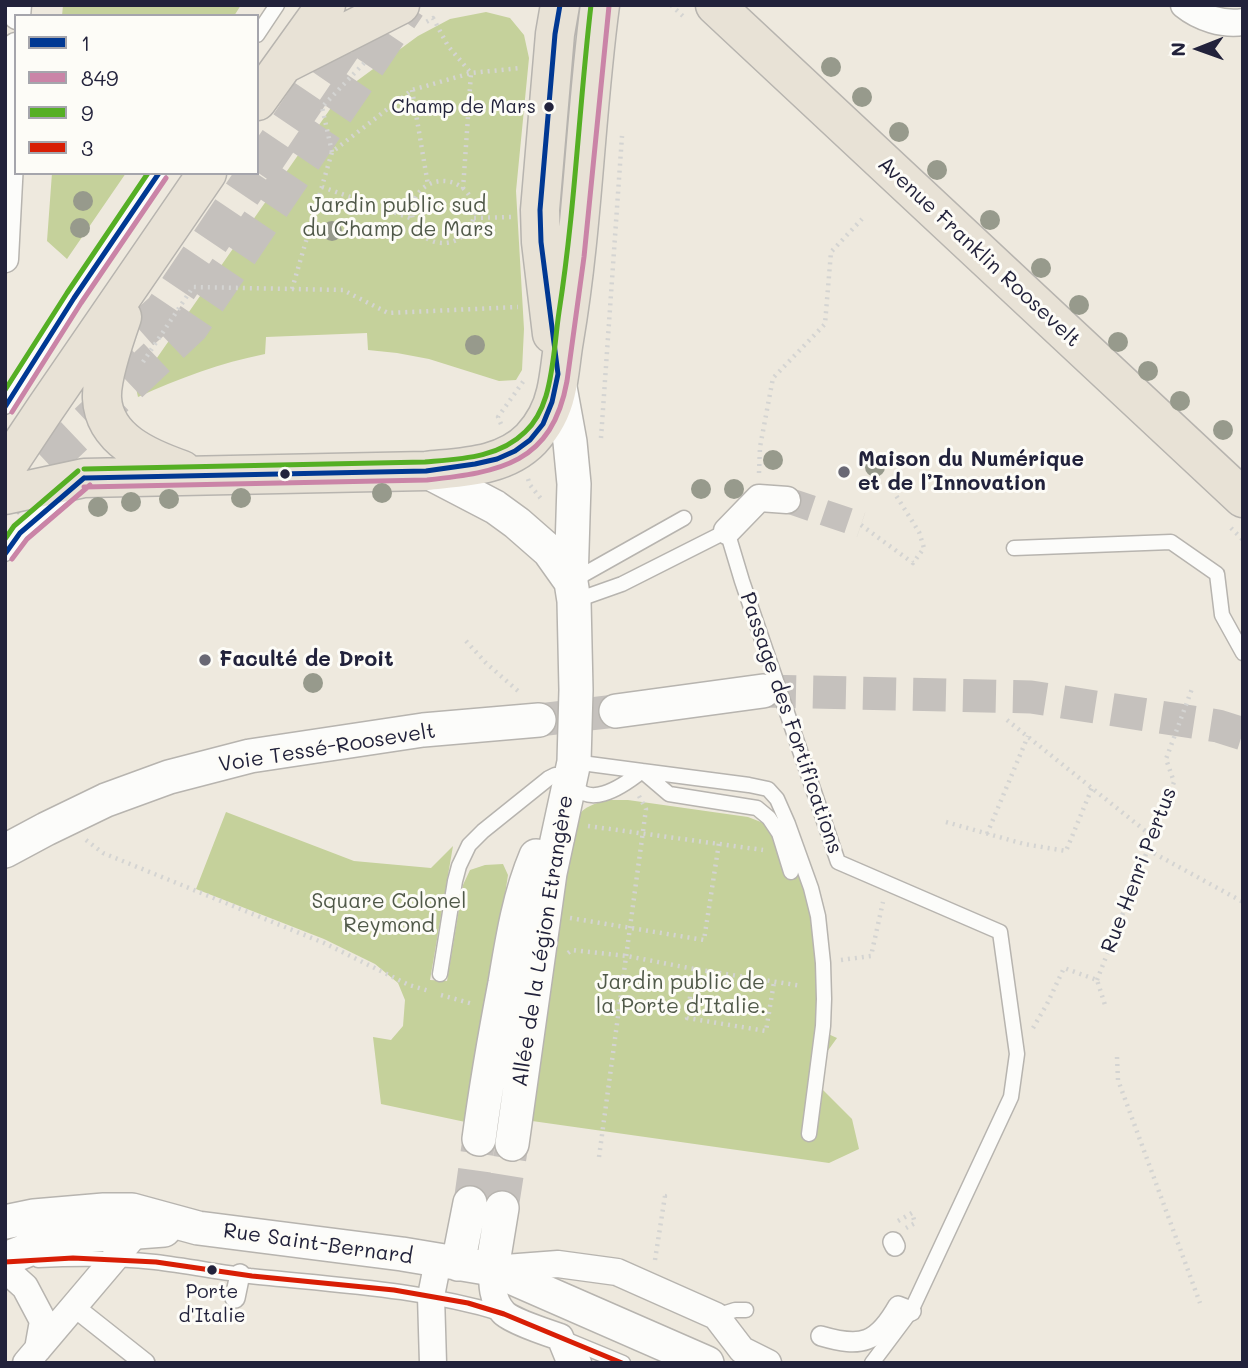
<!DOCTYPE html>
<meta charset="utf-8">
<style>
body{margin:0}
#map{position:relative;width:1248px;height:1368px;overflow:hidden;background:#eee9de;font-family:Mali,sans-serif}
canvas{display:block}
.frame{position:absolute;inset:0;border:7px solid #22223b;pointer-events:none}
.legend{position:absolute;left:14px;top:14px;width:245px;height:161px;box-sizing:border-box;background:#fdfcf7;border:2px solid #a5a5ac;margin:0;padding:9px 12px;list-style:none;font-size:21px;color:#22223b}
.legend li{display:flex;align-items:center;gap:14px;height:35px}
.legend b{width:35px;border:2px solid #a5a5ac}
.north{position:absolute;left:1164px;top:14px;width:70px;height:70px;-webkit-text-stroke:5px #fdfcf7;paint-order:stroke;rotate:269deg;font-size:19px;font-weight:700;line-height:28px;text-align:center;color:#22223b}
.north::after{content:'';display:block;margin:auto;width:24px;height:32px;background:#22223b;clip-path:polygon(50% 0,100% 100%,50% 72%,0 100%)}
</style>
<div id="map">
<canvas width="1248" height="1368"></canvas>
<div class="frame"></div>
<ul class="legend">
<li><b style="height:9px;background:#003893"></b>1</li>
<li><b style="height:9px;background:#ca84a7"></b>849</li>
<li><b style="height:9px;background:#55af24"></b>9</li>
<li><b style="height:9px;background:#d81e05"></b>3</li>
</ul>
<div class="north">N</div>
</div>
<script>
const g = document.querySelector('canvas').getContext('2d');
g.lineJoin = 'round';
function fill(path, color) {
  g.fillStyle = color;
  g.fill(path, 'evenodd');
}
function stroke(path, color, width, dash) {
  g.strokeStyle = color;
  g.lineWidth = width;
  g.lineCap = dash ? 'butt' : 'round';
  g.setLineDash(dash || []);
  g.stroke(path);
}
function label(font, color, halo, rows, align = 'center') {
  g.font = font + ' Mali,sans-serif';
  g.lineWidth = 6;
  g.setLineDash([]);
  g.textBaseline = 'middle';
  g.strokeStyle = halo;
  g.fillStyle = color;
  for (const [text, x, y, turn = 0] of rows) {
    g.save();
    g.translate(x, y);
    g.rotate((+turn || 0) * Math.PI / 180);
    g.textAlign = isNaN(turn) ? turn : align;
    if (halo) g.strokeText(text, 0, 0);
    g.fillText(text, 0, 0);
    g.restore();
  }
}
fill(new Path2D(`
 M63,5H241L234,16H62Z
 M486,12L510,18L524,35L529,58L516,191L524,329L522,370L516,380L499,381L429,359L397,353L368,350L367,333L266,337L265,354C220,363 180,378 138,397L136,388L335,102L350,86L418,36L450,19Z
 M52,173H126L67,259L47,241Z
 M608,800H628L748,817L766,824L772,834L787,874H801C807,899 815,925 816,951C818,976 817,1003 815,1028L837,1038L824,1056L820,1087L852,1119L859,1149L829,1163L525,1120L560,901L577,818C583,806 597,803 608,800Z
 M226,812L354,861L431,868L453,846L430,980L447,981L463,885L470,870L485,865L503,864L508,875L470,1123L381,1104L373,1037L391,1040L403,1026L405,1000L398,983L375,964L324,939L196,889Z`), '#c5d19b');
stroke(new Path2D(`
 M787,500L861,525`), '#c5c1bd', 26, [26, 13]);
stroke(new Path2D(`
 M763,691L1031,697L1218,726L1243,734
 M539,720L616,711
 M470,1203L479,1139
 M502,1208L512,1144`), '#c5c1bd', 33, [33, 17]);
stroke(new Path2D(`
 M257,172L361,19
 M98,369L163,311L256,173
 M5,501L190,326L407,5`), '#c5c1bd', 38, [38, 19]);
const service = new Path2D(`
 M257,35L277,5
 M5,407L74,298L159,173
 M1014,548L1171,542L1217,574L1222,615L1243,653
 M5,554L20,533L66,493
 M572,581L684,518
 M574,601L622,584L727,531L742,581L838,862L1000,932L1017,1054L1011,1097L911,1311L872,1363
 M574,762L642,771L669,794L757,808L769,818L779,833L791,872
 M440,974L455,881L459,866L469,845L483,831L549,778L555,775L570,777C584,813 622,787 642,771L749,785L768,789L777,799L788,824L811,888L818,916L823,963L824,999L823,1026L809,1134
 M38,1260C77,1258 116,1258 155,1262C187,1266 219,1272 250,1276C336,1285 421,1289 503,1314
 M716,1316L735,1310H746
 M560,1337L623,1363`);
const pedestrian = new Path2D(`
 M893,1242L895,1246
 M235,1298L240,1274
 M73,1306L145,1363
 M821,1336C862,1348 877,1343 898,1306L911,1311`);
const minor = new Path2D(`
 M1184,5C1200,18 1223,25 1243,22
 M17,16L18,5
 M5,259L16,46
 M727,531L759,498L787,500
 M5,1269L25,1287L43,1321L38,1349
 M26,1363L137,1232
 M433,1363L431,1296L438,1261
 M578,1363L569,1359L560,1337C548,1333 509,1320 503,1312C492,1300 492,1284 492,1269L558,1264L617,1272L716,1316L742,1350L768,1363`);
const tertiary = new Path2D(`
 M426,471L495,507L517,523L549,551L571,582
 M616,711L763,691
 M5,851L46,829L106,800L169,777L250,756L423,730L539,720
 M479,1139C486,1087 495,1035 505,983C512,941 519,896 536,856
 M512,1144L550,873L574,762L576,690L574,601L571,582L574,484L570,442L558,376
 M5,1222L34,1216L104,1210H132L198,1228L402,1254L492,1269L707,1363
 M5,1259L38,1246L84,1236L164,1230
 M458,1264L470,1203
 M492,1269L502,1208`);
const primary = new Path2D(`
 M715,5L1243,498
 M284,64L400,5
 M257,101L326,5
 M122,317C115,337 101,377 102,398C104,440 148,458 182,470
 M552,334L541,242L540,210L555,34L560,5
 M5,469L45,409L207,173
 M5,495L84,478L426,471C462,467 504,467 531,439C543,426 552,410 556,392C560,375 561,357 564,340C583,229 585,116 600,5`);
stroke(service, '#b7b4af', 17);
stroke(pedestrian, '#b7b4af', 22);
stroke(minor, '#b7b4af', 29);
stroke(tertiary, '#b7b4af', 36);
stroke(primary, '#b7b4af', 41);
stroke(new Path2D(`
 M671,5L685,18
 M412,90L428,185
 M332,152L322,107L367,60
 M412 212a31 31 0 1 1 62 0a31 31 0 1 1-62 0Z
 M322,187L413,219
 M463,189L471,73L521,68
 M474,218L511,217
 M292,289L332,152L412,90L471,73L448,46L433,18L426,22
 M143,362L193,287L343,290L388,313L518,307
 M501,424L498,417L525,379
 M601,438L622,136
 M759,473L760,447L773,378L825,324L831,252L862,219
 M528,479L530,485L542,500
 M861,525L913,563L924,548L919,532L892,489
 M1231,528L1243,540
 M466,641L486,663L518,691
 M1007,720L1153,837
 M946,822L1024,844L1066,851L1092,788
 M588,826L763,850
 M987,834L1028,736
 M86,840L103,853L324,943L409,985L429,991
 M1148,850L1243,902
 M570,918L704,940L719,843
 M568,953L572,950L627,956L694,969L802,986
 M841,960L871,956L883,902
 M694,969L687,1018L766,1031L774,982
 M1097,980L1174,782L1166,759L1193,686
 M441,995L473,1004
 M1033,1028L1047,1004L1064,968L1097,980L1105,1005
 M1117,1057L1118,1080L1200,1303
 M599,1157L646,809L639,796
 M898,1221L912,1213L915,1223L906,1228
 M655,1260L665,1196L660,1195`), '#d4d4d2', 4.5, [2, 5]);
stroke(service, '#fcfcfa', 14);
stroke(pedestrian, '#fcfcfa', 19);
stroke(minor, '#fcfcfa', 26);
stroke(tertiary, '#fcfcfa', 33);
stroke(primary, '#e8e2d6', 38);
stroke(new Path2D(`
 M5,407L74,298L159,173
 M84,478L426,471L475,464L497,459L515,451L530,440L543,424L552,402L558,374L541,242L540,210L555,34L560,5
 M5,554L20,533L84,478`), '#003893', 5);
stroke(new Path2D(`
 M12,412L81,303L166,178
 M84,487L427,480C500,472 552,464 567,381L584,257L609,6
 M12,559L27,539L90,485`), '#ca84a7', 5);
stroke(new Path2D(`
 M5,390L67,293L148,173
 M84,469L425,462C460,459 499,458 525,432C535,423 542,409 546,396C554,369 555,339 559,312C575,210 579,107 591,5
 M5,539L14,526L78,471`), '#55af24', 5);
stroke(new Path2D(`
 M5,1262L73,1258L156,1262L252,1276L394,1290L468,1303L504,1314L622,1363`), '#d81e05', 5);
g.fillStyle = '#979a8c';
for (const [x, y] of [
 [831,67],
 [862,97],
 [899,132],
 [937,170],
 [83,201],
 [990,220],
 [80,228],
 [332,231],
 [1041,268],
 [1079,305],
 [1118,342],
 [475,345],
 [1148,371],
 [1180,401],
 [1223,430],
 [773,460],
 [875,467],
 [701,489],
 [734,489],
 [382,493],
 [241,498],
 [169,499],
 [131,502],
 [98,507],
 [313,683]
]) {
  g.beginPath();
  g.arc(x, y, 10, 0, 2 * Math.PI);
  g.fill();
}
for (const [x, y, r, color] of [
 [549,107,6,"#22223b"],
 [844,472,7,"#696874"],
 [285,474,6,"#22223b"],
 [205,660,7,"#696874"],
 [212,1270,6,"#22223b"]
]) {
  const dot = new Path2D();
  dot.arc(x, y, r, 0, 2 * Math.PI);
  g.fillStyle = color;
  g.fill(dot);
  stroke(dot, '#fdfcf7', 2.5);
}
label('19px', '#22223b', '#fdfcf7', [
 ["Champ de Mars",536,107],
 ["Porte",212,1292,"center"],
 ["d'Italie",212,1316,"center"]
], 'right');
label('21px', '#505949', '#fdfcf7', [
 ["Jardin public sud",398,206],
 ["du Champ de Mars",398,230],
 ["Square Colonel",389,902],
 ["Reymond",389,926],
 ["Jardin public de",681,983],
 ["la Porte d'Italie.",681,1007]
]);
label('21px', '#22223b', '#fdfcf7', [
 ["Avenue Franklin Roosevelt",979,252,43],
 ["Passage des Fortifications",791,723,71],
 ["Voie Tessé-Roosevelt",327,748,-9],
 ["Rue Henri Pertus",1139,870,-69],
 ["Allée de la Légion Etrangère",543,941,-81],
 ["Rue Saint-Bernard",318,1244,8]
]);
label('bold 21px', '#22223b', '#fdfcf7', [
 ["Maison du Numérique",858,460],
 ["et de l’Innovation",858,484],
 ["Faculté de Droit",219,660]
], 'left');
</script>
